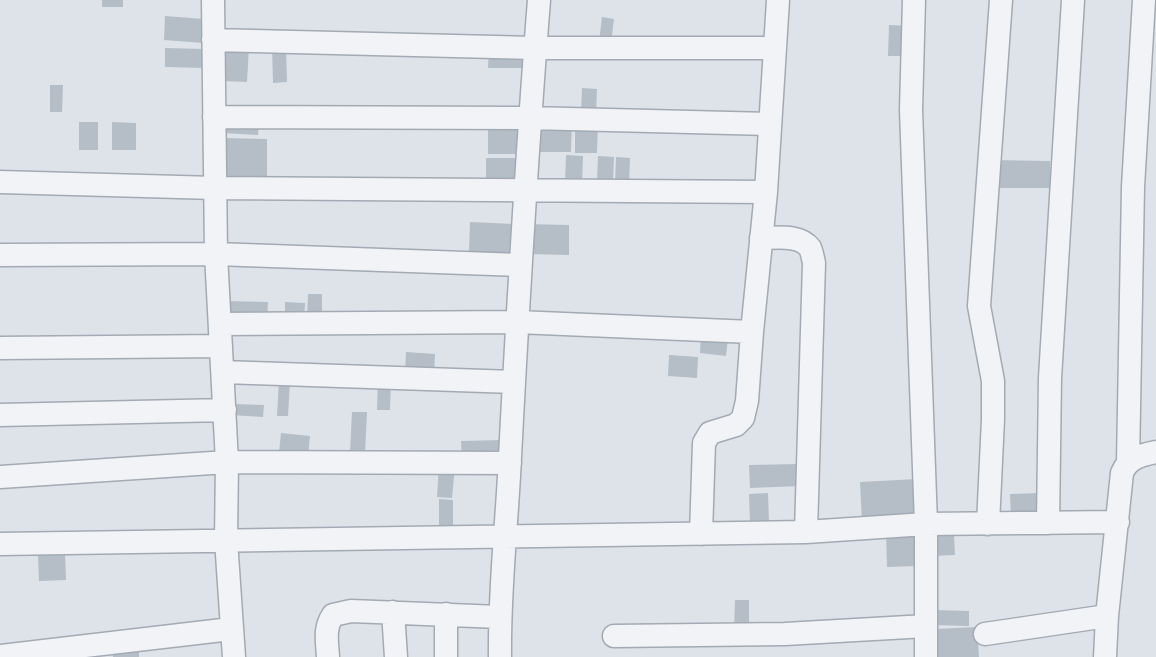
<!DOCTYPE html>
<style>
body{margin:0}
canvas{display:block;background:#dee3e9}
</style>
<canvas width="1156" height="657"></canvas>
<script>
const g = document.querySelector('canvas').getContext('2d');
g.lineJoin = 'round';
function fill(path, color) {
  g.fillStyle = color;
  g.fill(path, 'evenodd');
}
function stroke(path, color, width, dash) {
  g.strokeStyle = color;
  g.lineWidth = width;
  g.lineCap = dash ? 'butt' : 'round';
  g.setLineDash(dash || []);
  g.stroke(path);
}
fill(new Path2D(`
 M102,0H123V7H102Z
 M165,16L204,19L203,43L164,40Z
 M602,17L614,19L611,43L599,42Z
 M889,25L910,26L909,56H888Z
 M222,46L249,47L247,82L221,81Z
 M272,47H286L287,82L273,83Z
 M165,48L206,49L205,68L165,67Z
 M489,48L524,49V68H488Z
 M50,85H63L62,112H50Z
 M582,88L597,89L596,115H581Z
 M223,121L259,123L258,135L222,133Z
 M79,122H98V150H79Z
 M112,122L136,123V150H112Z
 M540,122H572L571,152H539Z
 M575,123H598L597,153H575Z
 M488,125H521V154H488Z
 M223,138L267,139V182L223,181Z
 M566,155L583,156L582,184L565,183Z
 M598,156L614,157L613,183H597Z
 M616,157L630,158L629,185L615,184Z
 M486,158H517V184H486Z
 M991,160L1050,161V188H991Z
 M470,222L514,224L513,255L469,253Z
 M526,224L569,225V255L526,254Z
 M308,294H322V320L307,319Z
 M226,301L268,302L267,320L226,319Z
 M285,302L305,303L304,320L285,319Z
 M701,335L728,338L726,356L700,353Z
 M406,352L435,354L434,376L405,374Z
 M669,355L698,357L697,378L668,376Z
 M378,378H391L390,410H377Z
 M279,380L290,381L288,416H277Z
 M232,404L264,405L263,417L231,415Z
 M352,412H367L365,453L350,452Z
 M281,433L310,436L308,456L279,453Z
 M502,440V456L462,457L461,441Z
 M439,464L455,466L452,498L437,497Z
 M799,464L800,486L750,488L749,465Z
 M917,479L919,519L862,522L860,482Z
 M768,493L769,523H750L749,494Z
 M1041,493V517L1011,518L1010,494Z
 M439,499L453,500V531H439Z
 M886,533H917L918,566L887,567Z
 M933,534H954L955,555L934,556Z
 M65,552L66,580L39,581L38,553Z
 M735,600H749V631H734Z
 M934,610L969,611V626L933,625Z
 M977,627L979,657H935L934,629Z
 M139,652V657H113V655Z`), '#b5bdc6');
const minor = new Path2D(`
 M213,0L216,254L227,462L226,540L234,657
 M914,0L911,110L926,524V657
 M213,40L535,48H775
 M214,117L529,118L770,124
 M0,182L215,188L766,192
 M761,238C776,238 800,234 810,248C812,252 813,259 814,263L806,532
 M0,255L216,254L520,265
 M220,324L517,322L752,332
 M0,348L221,346
 M223,372L514,382
 M0,415L225,410
 M1128,463L1133,187L1144,0
 M0,477L227,462L510,463
 M1048,523L1050,378L1073,0
 M988,524L993,419V381L979,306L1001,0
 M701,534L704,443L710,433L736,425L743,418L747,401L752,332L766,192L778,0
 M0,544L806,532L926,524L1118,522
 M393,612L396,657
 M446,614V657
 M985,634L1107,616
 M614,636L785,634L926,626
 M0,656L231,629
 M328,657C327,641 324,628 333,615L351,611L500,617
 M500,657C499,590 507,524 510,457C518,304 527,152 539,0
 M1105,657L1107,616L1122,473C1128,458 1141,455 1156,452`);
stroke(minor, '#a3aab3', 25);
stroke(minor, '#f1f3f7', 22);
</script>
